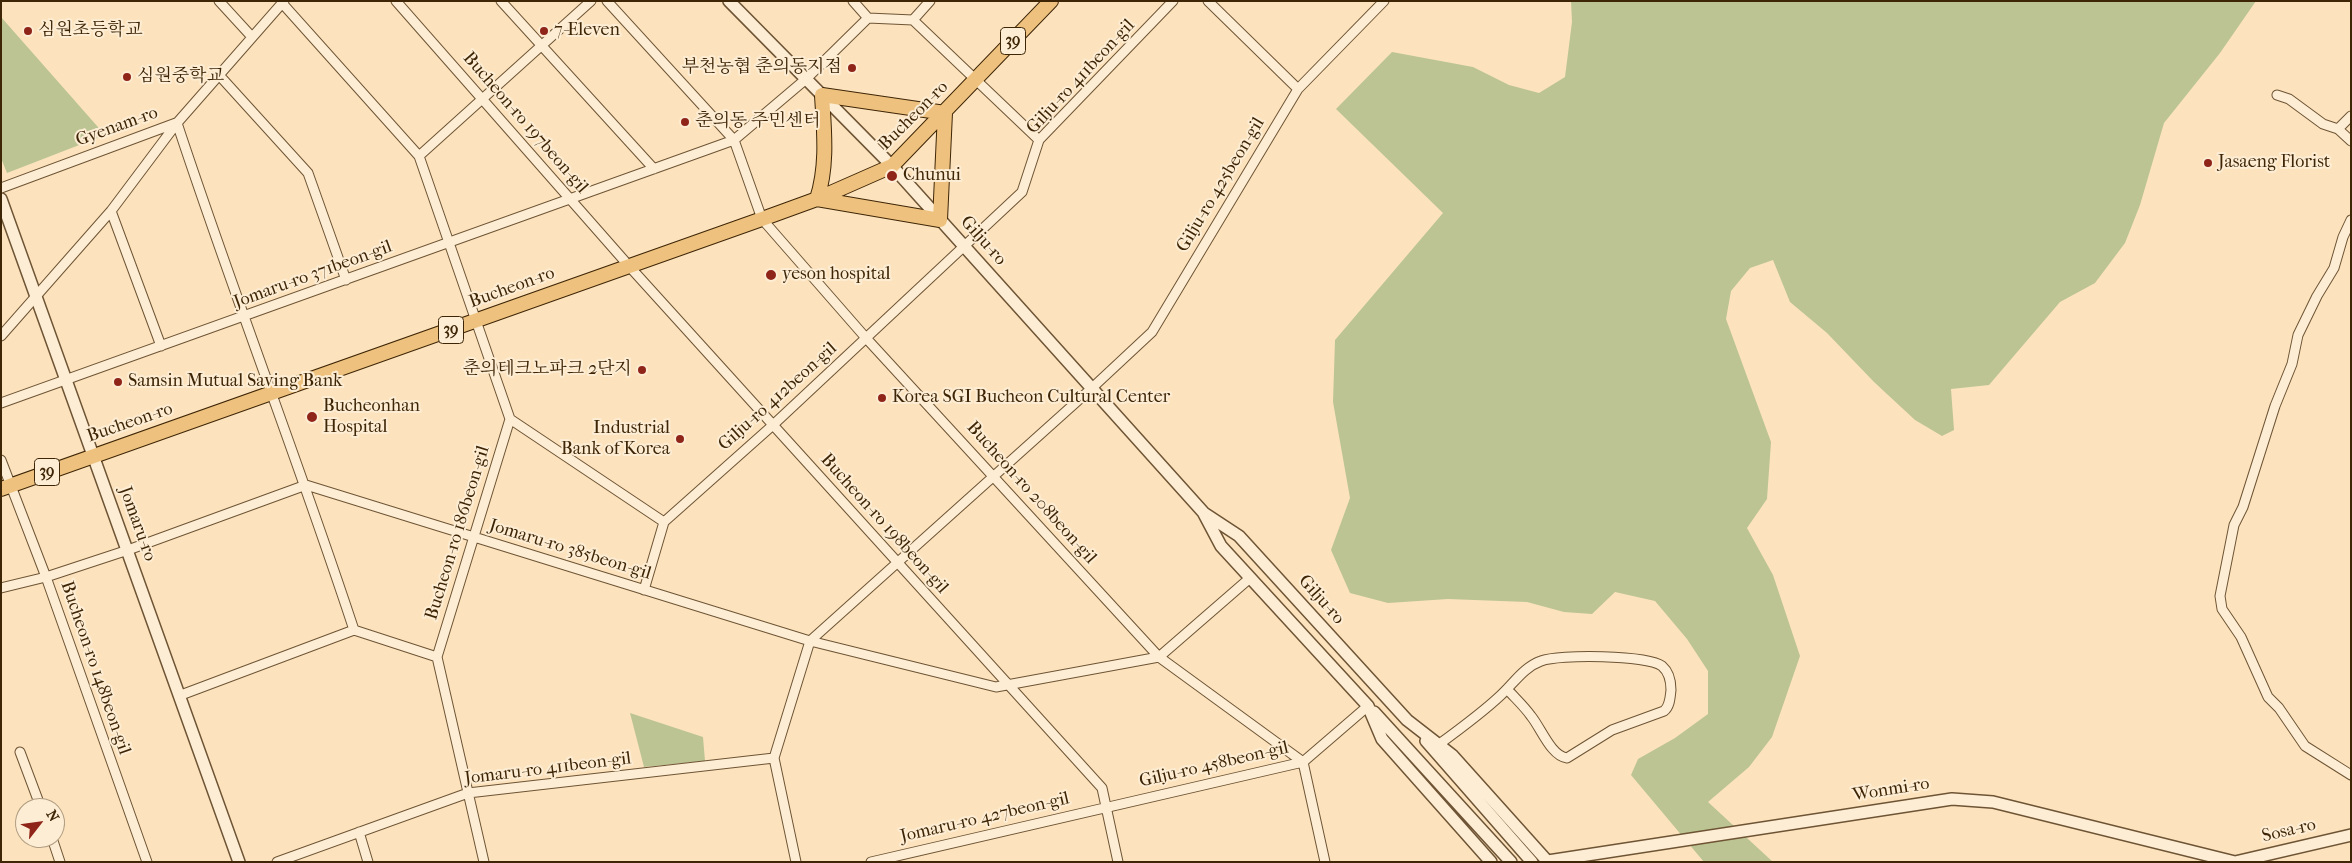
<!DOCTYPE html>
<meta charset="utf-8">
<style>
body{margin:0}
#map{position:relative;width:2352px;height:863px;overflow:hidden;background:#fce3bd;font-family:"IM FELL French Canon",serif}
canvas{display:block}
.frame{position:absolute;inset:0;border:2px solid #3e2506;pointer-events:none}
.north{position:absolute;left:15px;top:798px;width:50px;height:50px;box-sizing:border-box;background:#fdedd4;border:1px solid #b19d82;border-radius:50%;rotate:60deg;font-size:14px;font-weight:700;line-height:20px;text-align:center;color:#3e2506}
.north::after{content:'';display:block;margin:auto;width:18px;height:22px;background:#8f2418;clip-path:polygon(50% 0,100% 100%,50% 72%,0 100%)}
</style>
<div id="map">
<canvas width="2352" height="863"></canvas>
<div class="frame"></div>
<div class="north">N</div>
</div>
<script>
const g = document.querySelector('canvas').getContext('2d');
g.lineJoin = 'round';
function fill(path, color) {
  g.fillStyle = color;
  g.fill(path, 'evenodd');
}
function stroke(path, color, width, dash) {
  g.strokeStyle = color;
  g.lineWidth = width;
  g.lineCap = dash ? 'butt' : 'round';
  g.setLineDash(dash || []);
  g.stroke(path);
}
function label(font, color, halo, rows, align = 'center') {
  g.font = font + ' "IM FELL French Canon","Noto Serif KR",serif';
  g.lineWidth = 4;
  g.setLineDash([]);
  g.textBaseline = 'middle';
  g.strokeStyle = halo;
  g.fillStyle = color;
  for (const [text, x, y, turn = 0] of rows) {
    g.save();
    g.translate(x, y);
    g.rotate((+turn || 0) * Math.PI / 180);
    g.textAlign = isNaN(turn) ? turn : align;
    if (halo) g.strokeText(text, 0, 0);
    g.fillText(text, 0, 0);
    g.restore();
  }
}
fill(new Path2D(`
 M1571,1H2256L2220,53L2164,123L2140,205L2125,243L2095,283L2060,302L1989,385L1951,389L1954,430L1942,436L1915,420L1874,382L1827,333L1790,302L1773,260L1750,268L1731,291L1726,319L1771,442L1767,499L1747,528L1773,575L1800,656L1772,737L1749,767L1708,802L1773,862H1704L1631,775L1638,759L1675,738L1708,714V671L1687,639L1655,601L1615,592L1592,614L1564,612L1527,602L1448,599L1388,603L1350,593L1331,550L1350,498L1333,402L1335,340L1443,213L1336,109L1392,52L1473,67L1509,85L1539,93L1565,77L1572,22Z
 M1,17L105,135L7,173L1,158Z
 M630,713L703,737L705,761L644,767Z`), '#bcc494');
const minor = new Path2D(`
 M219,1L252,37
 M396,1L629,266L1102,788L1118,862
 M501,1L654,169
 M607,1L734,140L762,219L866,338L1159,657L1303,762L1325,862
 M853,1L868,18
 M1208,1L1298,89
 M282,3L419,156L510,419L437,657
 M913,20L1039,140
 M913,20L930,1
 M219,75L308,173L346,280
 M2277,95L2289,99L2323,124L2338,129
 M2351,116L2338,129L2351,141
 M177,123C233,293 298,460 354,630
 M419,156L591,1
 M1,188L176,123
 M111,211L161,346
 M2351,220L2343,237L2334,268L2317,296L2298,335L2292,364L2275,406L2243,507L2234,525L2220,596L2222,609L2241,637L2268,697L2279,708L2305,746L2351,775
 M1,336L111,211L177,123L284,1
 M1,403L734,140L806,79L868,18L913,20
 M510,419L664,522
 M1,460L46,577L147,862
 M1,588L46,577L128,550L306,485L810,641L996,687L1159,657L1250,578
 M644,590L664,522L773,425L1022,192L1039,140L1173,1
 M437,657L484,862
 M181,695L354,630L437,657
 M1438,745C1460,729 1482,713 1501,695C1514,683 1524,667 1541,661C1559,654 1647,655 1662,666C1669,672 1671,682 1671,690C1670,698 1670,706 1664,711L1612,730L1567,758C1551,756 1541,728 1531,716C1524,706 1515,698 1507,689
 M20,752L41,808
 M359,832L368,862
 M52,838L60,862
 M277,862L468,793L774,758
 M796,862L774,758L810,641L1092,388L1152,332L1298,89L1384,1
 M871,862L1303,762L1368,706`);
const tertiary = new Path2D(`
 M729,1L892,166L1203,512L1221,546L1368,706L1382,739L1491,862
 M1,199L239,862
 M1204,513L1239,536L1407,720L1452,755L1548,862
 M1374,712L1511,862
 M1426,741L1532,862
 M1548,861L1952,799L1993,802L2235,862
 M2235,862L2351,835`);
const primary = new Path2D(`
 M817,199L940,220L945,113
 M817,199C828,165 824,130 822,95L945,113
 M1,489L762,219L817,199L892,166L1051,1`);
stroke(minor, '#6e5434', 11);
stroke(tertiary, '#6e5434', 14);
stroke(primary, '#3e2506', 16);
stroke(minor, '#fdedd4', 9);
stroke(tertiary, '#fdedd4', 11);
stroke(primary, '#eec27e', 14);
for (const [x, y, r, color] of [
 [28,31,5,"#8f2418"],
 [544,31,5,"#8f2418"],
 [852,68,5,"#8f2418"],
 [127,77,5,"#8f2418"],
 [685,122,5,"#8f2418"],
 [2208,163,5,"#8f2418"],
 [892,176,6,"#8f2418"],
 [771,275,6,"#8f2418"],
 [642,370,5,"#8f2418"],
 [118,382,5,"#8f2418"],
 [882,398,5,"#8f2418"],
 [312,417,6,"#8f2418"],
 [680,439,5,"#8f2418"]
]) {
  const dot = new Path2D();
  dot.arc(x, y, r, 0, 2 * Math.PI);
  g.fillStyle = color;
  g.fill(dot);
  stroke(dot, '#fdedd4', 2);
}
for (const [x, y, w] of [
 [1013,41,25],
 [451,330,25],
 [47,472,25]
]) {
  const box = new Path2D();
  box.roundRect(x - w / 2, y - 13.5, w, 27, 4);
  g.fillStyle = '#fdedd4';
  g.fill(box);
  stroke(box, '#3e2506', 1);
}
label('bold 16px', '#3e2506', null, [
 ["39",1013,41],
 ["39",451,330],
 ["39",47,472]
]);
label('18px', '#3e2506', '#fdedd4', [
 ["심원초등학교",38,31],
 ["7-Eleven",554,31],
 ["부천농협 춘의동지점",842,68,"right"],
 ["심원중학교",137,77],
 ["춘의동 주민센터",695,122],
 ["Jasaeng Florist",2218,163],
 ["Chunui",903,176],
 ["yeson hospital",782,275],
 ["춘의테크노파크 2단지",632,370,"right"],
 ["Samsin Mutual Saving Bank",128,382],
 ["Korea SGI Bucheon Cultural Center",892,398],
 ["Bucheonhan",323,407],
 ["Hospital",323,428],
 ["Industrial",670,429,"right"],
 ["Bank of Korea",670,450,"right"]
], 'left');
label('18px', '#3e2506', '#fdedd4', [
 ["Gilju-ro 411beon-gil",1081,77,-47],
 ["Bucheon-ro",914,116,-45],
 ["Bucheon-ro 197beon-gil",525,123,49],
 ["Gyenam-ro",117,127,-20],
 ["Gilju-ro 425beon-gil",1221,185,-59],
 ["Gilju-ro",983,241,48],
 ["Jomaru-ro 371beon-gil",313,275,-20],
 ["Bucheon-ro",512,288,-20],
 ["Gilju-ro 412beon-gil",778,397,-42],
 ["Bucheon-ro",130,423,-19],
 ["Bucheon-ro 208beon-gil",1031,493,48],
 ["Jomaru-ro",137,524,70],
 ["Bucheon-ro 198beon-gil",884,524,48],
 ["Bucheon-ro 186beon-gil",458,533,-73],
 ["Jomaru-ro 385beon-gil",570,550,17],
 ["Gilju-ro",1321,600,48],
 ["Bucheon-ro 148beon-gil",95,668,71],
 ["Gilju-ro 458beon-gil",1214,765,-13],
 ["Jomaru-ro 411beon-gil",548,769,-7],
 ["Wonmi-ro",1891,790,-9],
 ["Jomaru-ro 427beon-gil",985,818,-13],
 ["Sosa-ro",2289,831,-13]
]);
</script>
